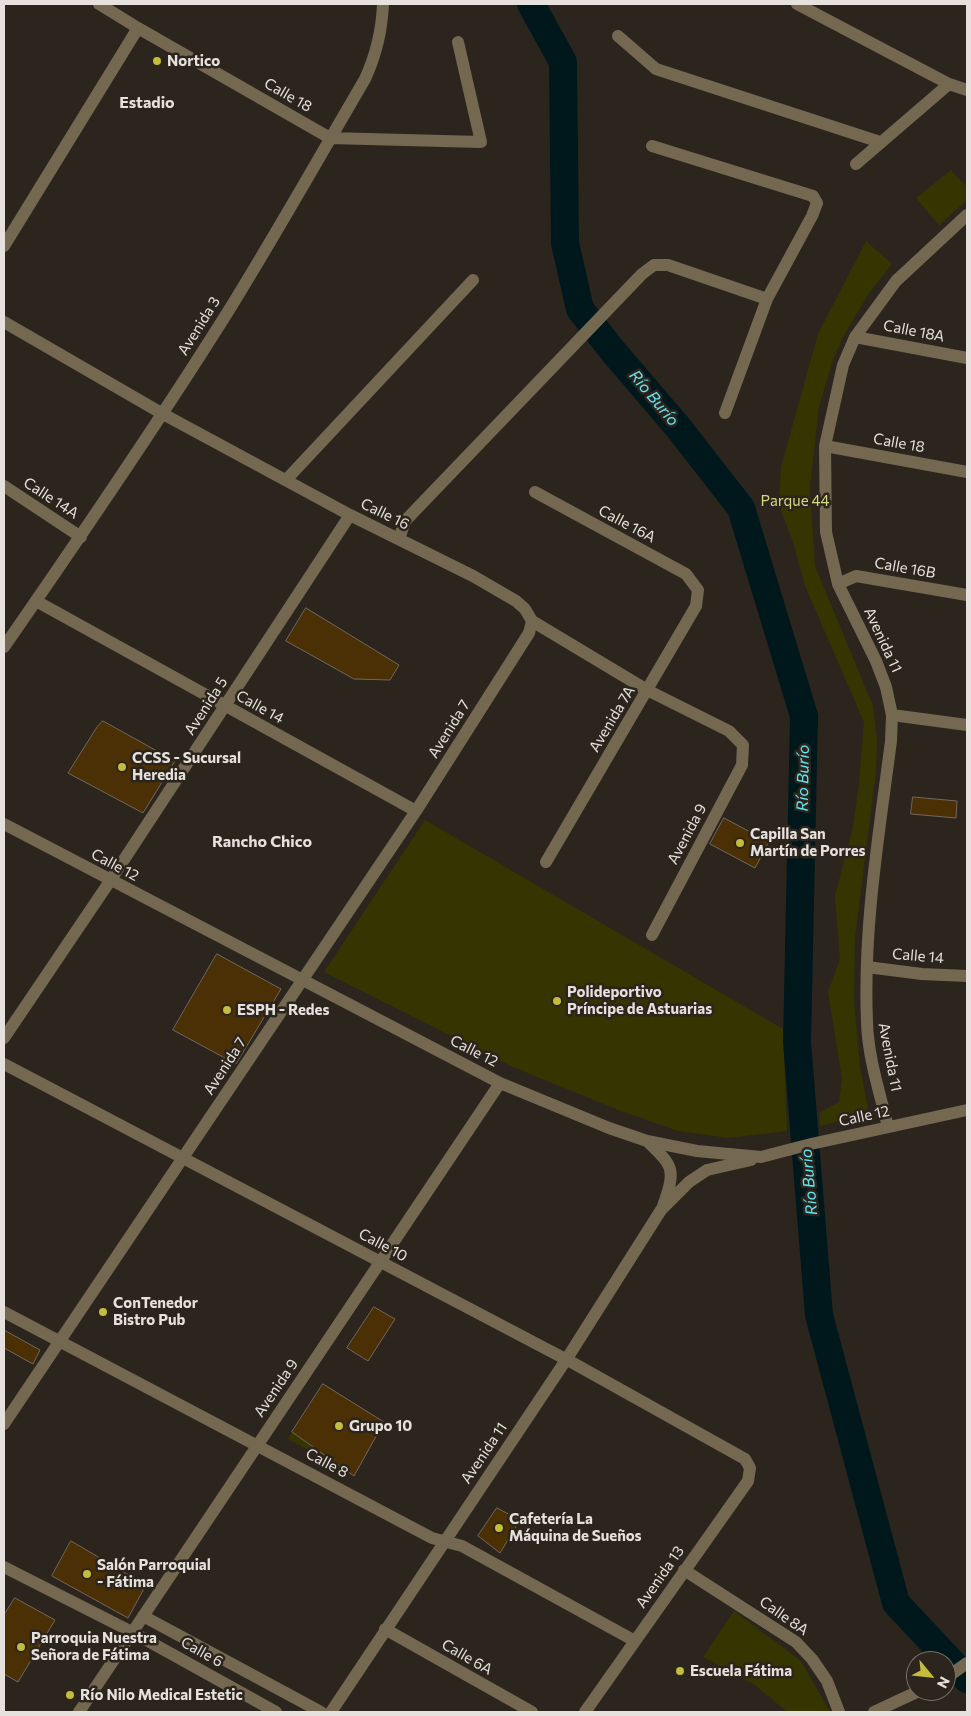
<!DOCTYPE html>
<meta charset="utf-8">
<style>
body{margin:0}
#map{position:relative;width:971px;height:1716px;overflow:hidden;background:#2c251d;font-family:Commissioner,sans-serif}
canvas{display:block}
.frame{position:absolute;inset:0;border:5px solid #e6e1dc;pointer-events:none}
.north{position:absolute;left:906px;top:1651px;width:50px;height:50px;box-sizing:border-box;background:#2c251d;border:1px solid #767069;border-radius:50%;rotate:118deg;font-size:14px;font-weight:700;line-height:20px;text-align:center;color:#e6e1dc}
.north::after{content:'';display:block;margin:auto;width:18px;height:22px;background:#c5bc3d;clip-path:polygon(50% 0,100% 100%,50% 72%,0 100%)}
</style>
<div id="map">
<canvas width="971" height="1716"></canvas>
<div class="frame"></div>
<div class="north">N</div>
</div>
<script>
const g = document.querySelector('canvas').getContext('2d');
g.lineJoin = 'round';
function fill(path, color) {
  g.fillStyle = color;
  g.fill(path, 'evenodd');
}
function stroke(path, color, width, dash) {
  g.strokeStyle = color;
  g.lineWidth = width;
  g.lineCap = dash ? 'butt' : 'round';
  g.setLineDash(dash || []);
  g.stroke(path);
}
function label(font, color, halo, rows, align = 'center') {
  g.font = font + ' Commissioner,sans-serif';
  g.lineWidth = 5;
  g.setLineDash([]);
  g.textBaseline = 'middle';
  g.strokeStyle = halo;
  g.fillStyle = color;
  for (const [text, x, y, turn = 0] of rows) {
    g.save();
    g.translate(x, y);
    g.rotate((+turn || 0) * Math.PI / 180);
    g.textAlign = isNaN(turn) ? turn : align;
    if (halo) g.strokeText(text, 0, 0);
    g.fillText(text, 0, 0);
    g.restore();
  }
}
fill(new Path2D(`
 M951,170L967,187V200L939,225L916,198Z
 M866,241L892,264L867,296L843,337L833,359L819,407L810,487L815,566L873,706L877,740L876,771L855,938L854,1000L860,1067L868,1108L862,1115L820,1126L819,1113L839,1102L842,1079L828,992L840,959L835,896L853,826L859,784L864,722L805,586L793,542L779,505L781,467L818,334Z
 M425,820L783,1029L787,1131L729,1138L678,1131L618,1110L513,1067L324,972Z
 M292,1432L354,1476L288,1439Z
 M734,1611L801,1661L830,1712H787L755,1685L703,1657Z`), '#343500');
stroke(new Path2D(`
 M531,4L563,62L565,243L580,309L612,350L677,426L741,508L804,716L797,1042L819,1315L896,1603L967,1679`), '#00181b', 28);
const building = new Path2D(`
 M306,608L399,665L390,680L354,679L286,641Z
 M103,721L175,761L143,813L68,773L97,727Z
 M913,797L957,801L956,818L911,814Z
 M724,818L769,842L755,868L710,844Z
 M217,954L281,989L236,1064L173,1030Z
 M374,1307L395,1319L368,1361L347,1348Z
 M4,1330L40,1350L33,1364L4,1348Z
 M323,1384L384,1422L354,1476L292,1432Z
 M497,1508L520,1520L500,1553L478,1536Z
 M71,1541L146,1585L128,1618L52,1576Z
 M15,1598L55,1620L18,1682L4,1674V1615Z`);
fill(building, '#4c3005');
stroke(building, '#70675e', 1);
stroke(new Path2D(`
 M99,4L138,28L330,138L481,142L458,42
 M797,4L949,84L967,90
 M618,36L656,69L880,142
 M856,164L949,84
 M4,246L138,28
 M4,322L163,414L350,515L473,576L516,601L525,609L532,621L647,690L729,731L743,745L742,765L652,935
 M855,337L967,358
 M725,413L767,299
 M825,446L967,472
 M286,480L473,280
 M4,486L81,537
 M535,492L686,574L698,590L696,606L546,862
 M399,539L405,521L642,274L654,265H668L767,299L812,216L817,203L813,196L652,146
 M838,584L856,576L967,595
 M36,601L416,811
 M4,647C81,536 157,425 229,310C276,234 320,156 365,79C376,55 382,30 383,4
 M892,715L967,725
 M4,824L500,1083L609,1128L647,1141L697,1151L761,1157L811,1144L967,1110
 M867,967L922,974L967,976
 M4,1038L110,881L350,515
 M4,1064L573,1363L745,1459L750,1468L748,1481L585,1712
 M888,1127C880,1093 868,1058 867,1022C863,928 879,834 891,741L892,715L886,687L876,661L838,584L826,532L825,446L843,365L855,337L896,281L967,215
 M647,1141C674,1167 676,1169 663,1206
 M4,1312L432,1538L462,1546L635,1641
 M4,1424L416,811L529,633L532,621
 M4,1567L132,1632L276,1712
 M684,1570L796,1642L812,1659L827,1681L839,1712
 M143,1616L321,1712
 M385,1629L532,1712
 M946,1678L967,1663
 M79,1712L500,1083
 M331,1712L566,1360L661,1210L689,1182L707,1170L751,1160
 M874,1712L919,1691`), '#756851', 12);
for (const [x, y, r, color] of [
 [157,61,5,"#c5bc3d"],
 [122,767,5,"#c5bc3d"],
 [740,843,5,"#c5bc3d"],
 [557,1001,5,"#c5bc3d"],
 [227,1010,5,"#c5bc3d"],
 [103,1312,5,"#c5bc3d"],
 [339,1426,5,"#c5bc3d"],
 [499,1528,5,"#c5bc3d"],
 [87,1574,5,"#c5bc3d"],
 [21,1647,5,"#c5bc3d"],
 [680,1671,5,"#c5bc3d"],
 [70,1695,5,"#c5bc3d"]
]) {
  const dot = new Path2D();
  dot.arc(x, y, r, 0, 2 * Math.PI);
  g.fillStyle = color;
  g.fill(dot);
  stroke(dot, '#2c251d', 2);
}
label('bold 15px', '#e6e1dc', '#2c251d', [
 ["Nortico",167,61],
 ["CCSS - Sucursal",132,758],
 ["Heredia",132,775],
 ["Capilla San",750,834],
 ["Martín de Porres",750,851],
 ["Polideportivo",567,992],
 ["Príncipe de Astuarias",567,1009],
 ["ESPH - Redes",237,1010],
 ["ConTenedor",113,1303],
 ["Bistro Pub",113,1320],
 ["Grupo 10",349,1426],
 ["Cafetería La",509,1519],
 ["Máquina de Sueños",509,1536],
 ["Salón Parroquial",97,1565],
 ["- Fátima",97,1582],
 ["Parroquia Nuestra",31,1638],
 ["Señora de Fátima",31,1655],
 ["Escuela Fátima",690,1671],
 ["Río Nilo Medical Estetic",80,1695]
], 'left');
label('15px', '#e6e1dc', '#2c251d', [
 ["Calle 18",288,95,30],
 ["Avenida 3",199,326,-58],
 ["Calle 18A",914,331,11],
 ["Calle 18",899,443,10],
 ["Calle 14A",51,498,33],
 ["Calle 16",385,514,26],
 ["Calle 16A",627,524,28],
 ["Calle 16B",905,568,10],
 ["Avenida 11",883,640,65],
 ["Avenida 5",206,706,-57],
 ["Calle 14",260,707,29],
 ["Avenida 7A",612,719,-59],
 ["Avenida 7",449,729,-58],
 ["Avenida 9",687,834,-62],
 ["Calle 12",115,865,28],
 ["Calle 14",918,956,5],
 ["Calle 12",474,1051,27],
 ["Avenida 11",890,1057,79],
 ["Avenida 7",225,1066,-57],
 ["Calle 12",864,1116,-12],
 ["Calle 10",383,1245,28],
 ["Avenida 9",276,1388,-56],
 ["Avenida 11",484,1453,-56],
 ["Calle 8",327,1463,28],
 ["Avenida 13",660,1577,-55],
 ["Calle 8A",784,1616,35],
 ["Calle 6",202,1652,29],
 ["Calle 6A",467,1657,30]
]);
label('15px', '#d6da7f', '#2c251d', [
 ["Parque 44",795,501]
]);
label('bold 16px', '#e6e1dc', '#2c251d', [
 ["Estadio",147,103],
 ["Rancho Chico",262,842]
]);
label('italic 16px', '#63e5f2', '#2c251d', [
 ["Río Burío",654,398,50],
 ["Río Burío",803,778,-89],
 ["Río Burío",809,1182,-95]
]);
</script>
